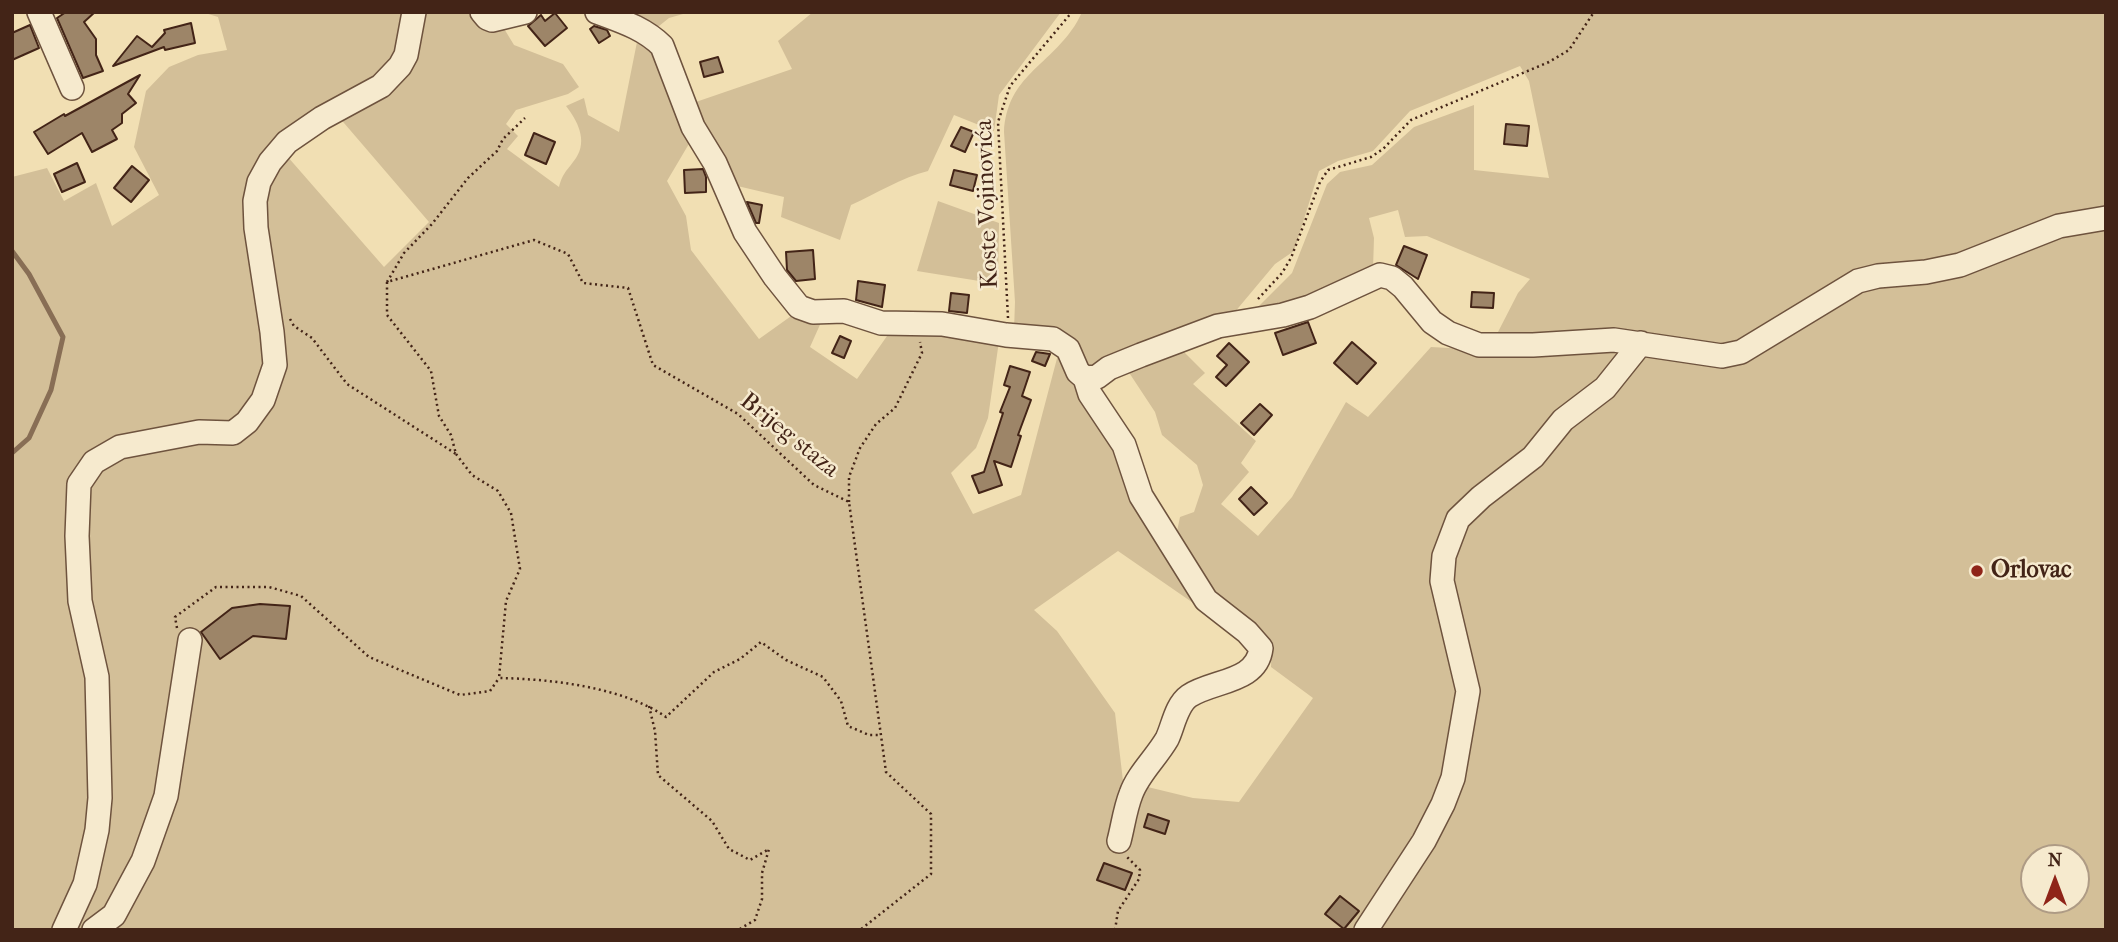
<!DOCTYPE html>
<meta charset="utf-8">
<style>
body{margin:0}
#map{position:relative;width:2118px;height:942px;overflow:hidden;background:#f1dfb3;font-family:"IM FELL French Canon",serif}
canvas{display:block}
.frame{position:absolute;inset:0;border:14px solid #432417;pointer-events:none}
.north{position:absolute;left:2020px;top:844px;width:70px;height:70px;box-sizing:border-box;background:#f6eace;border:2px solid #ae9b85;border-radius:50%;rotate:0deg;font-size:19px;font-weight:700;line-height:28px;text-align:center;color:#432417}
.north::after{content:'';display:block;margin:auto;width:24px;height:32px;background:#8f2418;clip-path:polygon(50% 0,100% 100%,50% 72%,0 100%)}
</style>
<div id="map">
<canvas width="2118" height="942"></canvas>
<div class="frame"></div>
<div class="north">N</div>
</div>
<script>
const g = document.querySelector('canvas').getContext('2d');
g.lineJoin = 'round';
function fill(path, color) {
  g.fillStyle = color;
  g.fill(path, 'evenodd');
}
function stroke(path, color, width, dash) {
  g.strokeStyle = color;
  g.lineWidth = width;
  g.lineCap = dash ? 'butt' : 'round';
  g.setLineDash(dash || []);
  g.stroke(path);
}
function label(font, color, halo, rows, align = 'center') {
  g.font = font + ' "IM FELL French Canon",serif';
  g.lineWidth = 5;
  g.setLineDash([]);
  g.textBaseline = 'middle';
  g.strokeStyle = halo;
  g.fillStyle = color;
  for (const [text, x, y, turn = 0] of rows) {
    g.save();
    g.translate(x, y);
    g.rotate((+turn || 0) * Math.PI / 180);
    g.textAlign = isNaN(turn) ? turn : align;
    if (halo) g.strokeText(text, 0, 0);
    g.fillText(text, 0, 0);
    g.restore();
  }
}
fill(new Path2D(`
 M202,12H503L499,14L500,22L514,45L563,64L579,87L568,94L516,110L506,124L518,136L507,149L559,187C563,172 567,171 576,158C588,140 577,120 566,106L584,98L588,115L619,132L638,37C643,39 649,40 654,43C669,54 684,116 693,137L667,181L686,216L691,250L759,339L794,314L823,318L810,347L857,379L887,336L930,331L999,341L988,418L976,448L951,473L973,514L1021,495L1060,347L1071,378L1078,385L1084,400L1116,445L1131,489L1141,510L1199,607L1118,551L1034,610L1057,631L1115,713L1123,781L1193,798L1239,802L1313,698L1271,667C1275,630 1241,619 1218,598C1201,582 1188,559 1175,541L1180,517L1194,512L1203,485L1197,465L1162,435L1155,412L1126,368L1182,350L1205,373L1193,384L1256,441L1241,463L1249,472L1221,504L1258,536L1292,497L1346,402L1368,417L1431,347L1502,351L1498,332L1518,293L1530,279L1427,236L1405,237L1398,210L1369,218L1374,238L1373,269L1300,306L1255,310L1292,273L1327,184L1340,172L1372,165L1414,127L1474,105V170L1549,178L1529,81L1520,66L1410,111L1373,151L1338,161L1319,171L1294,251L1275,264L1234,313L1151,341L1092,369H1084L1078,362L1075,342C1055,329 1037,330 1014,330L1015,302L1004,132C1007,79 1044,68 1071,31C1076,25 1079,18 1082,12H2106V930H12V177L47,168L64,201L96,183L112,226L159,195L134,147L146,91L169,67L198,55L227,50L218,17ZM338,116L429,222L384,267L287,156ZM2034,858H2076V900H2034Z
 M614,12H690L669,18L654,30Z
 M813,12H1061L999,95L994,131L954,115L928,171C903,177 875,194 851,205L840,240L781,217L784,197L729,184L690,104L792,69L778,41Z
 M938,201L999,223L998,284L917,271Z`), '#d3bf98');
stroke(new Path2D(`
 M12,251L29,274L63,337L51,390L29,438L12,453`), '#886e55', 5);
const building = new Path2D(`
 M66,12H95L84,22L96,39V55L103,71L83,78L57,18Z
 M555,13L567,28L545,46L528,26L541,15L545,21Z
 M191,23L195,43L165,50L164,47L113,66L137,36L152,47L165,33L164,30Z
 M30,25L39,48L12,60V33Z
 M594,26L607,30L610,36L599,43L590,29Z
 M718,57L723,72L704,77L700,62Z
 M140,75L128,94L136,103L122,114V123L112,130L117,139L92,152L82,133L48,154L34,132L64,114L65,116Z
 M1506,124L1529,126L1527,146L1504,144Z
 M961,127L974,132L965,152L951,146Z
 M534,133L555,142L546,164L525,155Z
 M77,163L85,182L62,192L54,174Z
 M132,166L149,180L131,202L114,188Z
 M703,169L706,177V192L685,193L684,170Z
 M954,170L977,175L973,191L950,185Z
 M747,202L762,205L759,223H756Z
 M1404,246L1427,255L1418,279L1396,265Z
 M813,250L815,279L796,281L787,270L786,252Z
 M858,281L885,285L882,307L856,300Z
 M1472,292L1494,293L1493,308L1471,307Z
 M951,293L969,295L967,313L949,311Z
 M1308,322L1316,343L1283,355L1275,333Z
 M840,336L851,341L844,358L832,353Z
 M1352,342L1376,363L1357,384L1334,363Z
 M1229,343L1249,362L1226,386L1216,377L1227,365L1217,356Z
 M1036,352L1050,354L1045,366L1032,361Z
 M1010,366L1030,372L1022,396L1031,400L1018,435L1021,436L1011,467L994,461L1002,485L979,493L972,476L984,472L1003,413L1000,412L1010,387L1004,385Z
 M1260,404L1272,415L1254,435L1241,423Z
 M1251,487L1267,503L1254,515L1239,499Z
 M260,604L290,606L286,639L253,636L220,659L201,632L232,608Z
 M1148,814L1169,821L1165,834L1144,827Z
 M1104,863L1132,873L1125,890L1097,880Z
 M1340,896L1359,911L1344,929L1325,914Z`);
fill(building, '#9d8568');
stroke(building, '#432417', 2);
const minor = new Path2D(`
 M39,12L72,88
 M482,12L487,18L492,20L525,12
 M597,12C621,21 644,28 662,46L693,127L715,163L745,232L775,277L799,307L813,312L844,311L881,323L942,324L1006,335L1053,339L1068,349L1078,372L1085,378L1097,377L1109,368L1141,355L1218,326L1283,315L1310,307L1380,275L1392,278L1403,287L1432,322L1448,333L1479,345H1533L1614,340L1722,356L1741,352L1858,281L1878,276L1926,272L1960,265L2059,226L2106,218
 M1085,378L1090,394L1124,445L1141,496L1206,600L1247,632L1261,648C1257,683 1213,680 1189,696C1176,705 1173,727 1167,739C1156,758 1138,774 1131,794C1125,809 1123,826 1119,841
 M64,930L85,884L97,830L100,798L97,677L80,601L77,536L79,484L94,462L120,447L199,432L233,433L247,422L263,400L275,365L272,332L256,228L255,201L259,182L270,162L287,142L322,118L381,86L400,66L406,55L414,12
 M94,930L114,915L143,861L166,796L190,640
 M1366,930L1424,841L1443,804L1453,778L1468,691L1442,581L1444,556L1458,519L1481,497L1533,457L1563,420L1605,388L1641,343`);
stroke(minor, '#6e533e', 26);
stroke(new Path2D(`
 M387,282L404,253L432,224L468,178L497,151L503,139L525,118
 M1258,299L1282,273L1291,258L1320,182L1328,170L1371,157L1383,149L1411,120L1549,62L1569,50L1594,12
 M1008,318L998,122L1010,86L1072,12
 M290,319L294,326L312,338L347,384L456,454L451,435L439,416L431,371L387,315V282L534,240L568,254L583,283L628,288L653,365L738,414L814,485L849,502L886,772L931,814V874L860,930
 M456,454L472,475L498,491L511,513L520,569L506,601L499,678C551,679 623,687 666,717L714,672L740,659L761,642L786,660L823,677L841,701L848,726L869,735H881
 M849,502V477L860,448L876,424L895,408L922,353L920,342
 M177,628L175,617L216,587H269L301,596L369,657L460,695L490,691L499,678
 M649,706L655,731L658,775L712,821L729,849L750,860L769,849L762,873V899L755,920L738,930
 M1115,930L1118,911L1139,879L1140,870L1127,857`), '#432417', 2.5, [2, 3.5]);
stroke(minor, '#f6eace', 23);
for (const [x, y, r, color] of [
 [1977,571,7,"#8f2418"]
]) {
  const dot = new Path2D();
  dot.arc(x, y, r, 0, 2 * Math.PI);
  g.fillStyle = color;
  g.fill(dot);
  stroke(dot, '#f6eace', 2.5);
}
label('24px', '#432417', '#f6eace', [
 ["Koste Vojinovića",988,204,-92],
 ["Brijeg staza",789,436,39]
]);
label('bold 24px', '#432417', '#f6eace', [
 ["Orlovac",1991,571]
], 'left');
</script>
